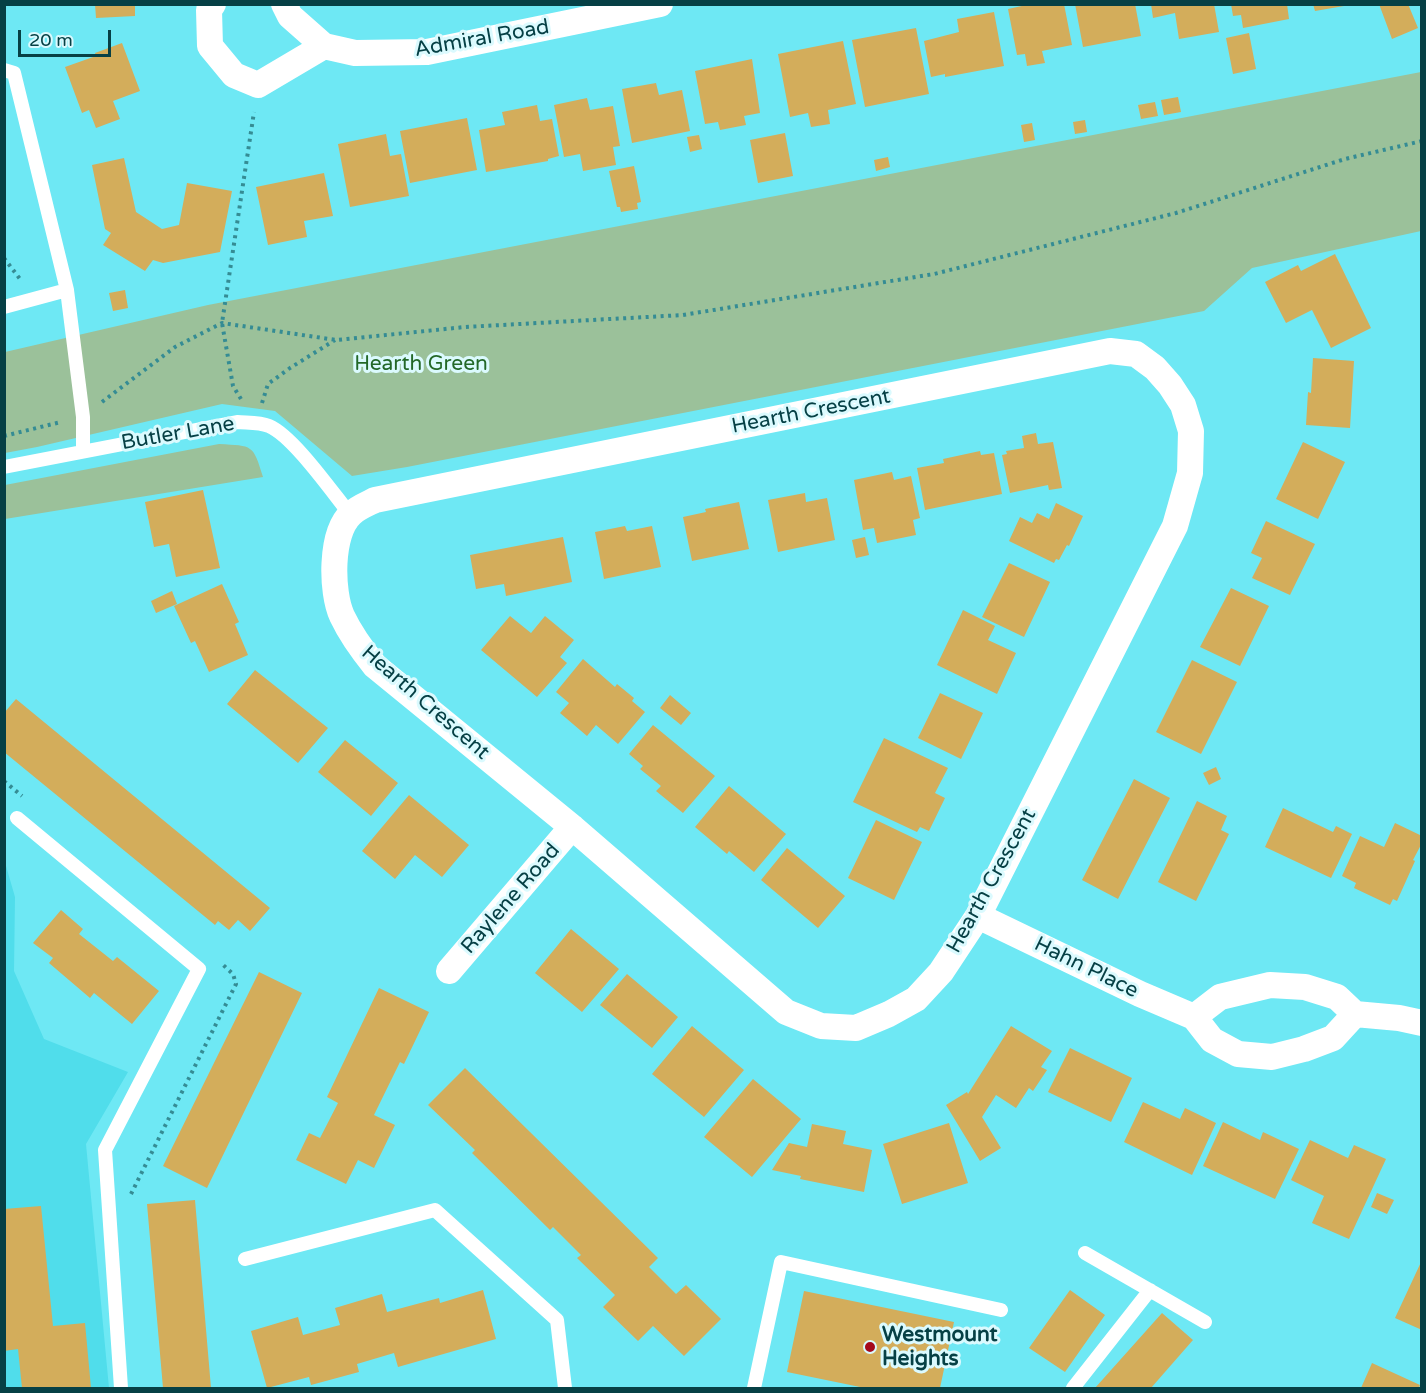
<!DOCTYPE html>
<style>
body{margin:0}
#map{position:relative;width:1426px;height:1393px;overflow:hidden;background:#6ee8f4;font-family:"Varela Round",sans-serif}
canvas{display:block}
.frame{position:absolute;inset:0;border:6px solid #064045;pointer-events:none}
.scale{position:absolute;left:18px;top:30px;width:93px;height:27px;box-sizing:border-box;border:3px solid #064045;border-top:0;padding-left:8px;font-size:18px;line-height:21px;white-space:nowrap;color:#064045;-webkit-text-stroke:4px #dbfafe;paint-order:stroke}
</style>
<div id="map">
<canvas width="1426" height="1393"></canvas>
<div class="frame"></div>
<div class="scale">20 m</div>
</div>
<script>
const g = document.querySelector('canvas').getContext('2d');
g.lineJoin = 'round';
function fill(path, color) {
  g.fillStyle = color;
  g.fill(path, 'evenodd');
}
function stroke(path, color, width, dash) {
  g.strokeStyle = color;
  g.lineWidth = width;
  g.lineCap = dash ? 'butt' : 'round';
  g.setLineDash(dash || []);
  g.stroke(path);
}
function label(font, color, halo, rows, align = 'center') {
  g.font = font + ' "Varela Round",sans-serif';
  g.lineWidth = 6;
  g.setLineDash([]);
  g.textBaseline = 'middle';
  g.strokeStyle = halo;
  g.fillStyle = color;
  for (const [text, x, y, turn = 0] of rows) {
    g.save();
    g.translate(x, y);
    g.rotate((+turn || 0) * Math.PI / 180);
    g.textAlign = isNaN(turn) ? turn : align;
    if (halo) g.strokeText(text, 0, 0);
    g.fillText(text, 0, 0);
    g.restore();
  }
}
fill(new Path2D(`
 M4,859L15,897L14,971L44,1039L128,1072L86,1144L109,1388H5Z`), '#50ddeb');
fill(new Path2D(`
 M1421,72V231L1252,268L1204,311L407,467L352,476L275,411L222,404L37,447L5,453V352L208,305Z
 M219,444C253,446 253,444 263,477L5,519V485Z`), '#9bc19a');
fill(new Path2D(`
 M95,4H135V16L96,18Z
 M1031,4H1064L1072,45L1042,51L1045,63L1027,66L1025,54L1017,55L1008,9Z
 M1075,4H1135L1141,36L1083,47Z
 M1151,4H1214L1219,32L1179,39L1175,13L1153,18Z
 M1231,4H1287L1289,19L1243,28L1241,15L1233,16Z
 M1313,4H1344V6L1315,11Z
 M1379,4H1408L1418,28L1392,39Z
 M994,12L1004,66L945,77V74L931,77L924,41L959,32L957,19Z
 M916,28L929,94L865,107L852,40Z
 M1249,33L1256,69L1233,74L1226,38Z
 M843,41L856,104L828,110L830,124L811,127L808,113L790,117L778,54Z
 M122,43L140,91L113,101L120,119L96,128L89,110L82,113L65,67L96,56L95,53Z
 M752,59L760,113L744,116L746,125L720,130L718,122L705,124L695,71Z
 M656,83L659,95L682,90L690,131L632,143L622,89Z
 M1178,97L1181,112L1164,115L1161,100Z
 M587,98L590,110L613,106L620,146L613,147L616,165L583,171L580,154L564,157L554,105Z
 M1155,102L1158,116L1141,119L1138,105Z
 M537,105L540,121L552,119L559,156L548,159V161L486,172L479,130L505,125L502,112Z
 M467,118L477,170L410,183L400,131Z
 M1085,120L1087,132L1075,134L1073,122Z
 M1032,123L1035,140L1024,142L1021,125Z
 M785,133L793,176L758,183L750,140Z
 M386,134L390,156L401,154L409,196L350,207L338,144Z
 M699,135L702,149L690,152L687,137Z
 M888,157L890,167L876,171L874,160Z
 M124,158L136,212L162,229L179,225L187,183L232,191L220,252L163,263L153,260L145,271L103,245L111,233L105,229L92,165Z
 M634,166L641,202L637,203L638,209L621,212L620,207H617L609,171Z
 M324,173L333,216L304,221L307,237L268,245L256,187Z
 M1335,254L1371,328L1331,348L1312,310L1286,323L1265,282L1298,265L1301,271Z
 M125,290L128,308L113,311L109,293Z
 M1313,358L1354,361L1350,428L1306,425L1308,392L1311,393Z
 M1036,433L1038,444L1053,442L1062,488L1049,490L1048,485L1010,493L1002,455L1007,454L1006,451L1024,448L1022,436Z
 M1303,442L1345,462L1318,519L1276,499Z
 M980,451L981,455L994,453L1002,494L925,510L917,468L944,463L943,459Z
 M892,472L894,480L911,476L920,518L913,520L916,535L877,543L874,528L863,530L854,480Z
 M203,490L220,568L176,577L169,544L154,547L145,502Z
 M805,493L806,502L827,498L835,540L778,552L768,500Z
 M739,502L749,549L692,561L683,517L706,512L705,509Z
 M1056,503L1083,516L1069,546L1067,545L1059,560L1056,559L1054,563L1009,541L1020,517L1032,523L1037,513L1049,519Z
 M1266,521L1315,544L1290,595L1252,578L1262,558L1251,553Z
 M625,526L627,531L652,526L661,567L604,579L595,532Z
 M563,537L572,582L506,596L504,584L476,589L470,555Z
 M865,537L869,555L856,558L852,540Z
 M1009,563L1050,582L1024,637L982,617Z
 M222,584L239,622L235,624L248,655L209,672L195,641L191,643L174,606Z
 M1231,588L1269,606L1240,666L1200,647Z
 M172,591L177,604L156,613L151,601Z
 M963,610L995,626L988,640L1016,653L997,694L937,665Z
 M510,616L531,633L545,616L574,640L560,657L567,663L537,697L481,650Z
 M583,659L615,687L617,684L634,698L632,701L645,712L618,744L596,725L587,736L560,713L569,703L556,692Z
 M1192,660L1237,682L1201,754L1156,732Z
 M255,670L328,728L298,763L227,704Z
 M940,693L983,713L961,759L918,738Z
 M670,695L691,713L681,725L660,708Z
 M16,699L270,908L250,931L238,920L229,930L218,921L215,925L4,752V713Z
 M653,725L715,776L683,813L656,791L661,786L640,769L643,766L629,754Z
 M884,738L948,768L935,793L945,798L929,831L920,827L917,832L853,802Z
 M345,740L398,783L371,816L318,772Z
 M1216,767L1221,779L1209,785L1203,773Z
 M1134,779L1170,798L1118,899L1082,880Z
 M729,786L786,834L754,872L729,851L727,854L695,827Z
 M409,795L469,845L442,877L415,855L395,879L362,851Z
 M1197,801L1227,816L1221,830L1229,834L1196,901L1158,882Z
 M1283,808L1333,832L1336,826L1352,834L1331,878L1265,847Z
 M876,820L922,842L894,900L848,878Z
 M1395,823L1422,836V843L1413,860L1415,861L1397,901L1393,899L1390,905L1354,888L1356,883L1342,876L1360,836L1384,847Z
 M787,848L845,896L818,928L761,880Z
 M61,910L83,929L79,934L113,961L117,957L159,991L132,1024L94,993L90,998L49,963L53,958L33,943Z
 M571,929L619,969L582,1012L535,973Z
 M259,972L302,993L207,1188L163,1166Z
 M627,974L678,1017L652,1048L600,1005Z
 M379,988L429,1012L404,1064L400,1062L374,1115L395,1125L374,1168L358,1160L346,1184L296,1160L309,1133L320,1138L338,1103L327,1097Z
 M692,1026L744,1070L704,1117L652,1074Z
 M1011,1026L1052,1051L1041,1067L1047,1070L1033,1091L1029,1088L1016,1108L996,1095L982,1117L1001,1148L980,1161L946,1105L967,1092L968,1094Z
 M1070,1048L1132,1078L1111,1122L1048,1092Z
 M465,1068L658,1258L649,1267L676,1294L686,1285L721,1319L684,1356L653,1326L638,1341L603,1307L615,1295L577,1258L581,1255L553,1227L550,1230L472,1153L475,1150L428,1105Z
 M753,1079L801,1119L752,1177L704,1137Z
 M1143,1102L1180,1119L1185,1108L1216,1123L1192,1175L1124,1142Z
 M1223,1122L1260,1140L1263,1132L1299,1149L1275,1199L1203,1166Z
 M949,1123L968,1183L902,1204L883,1144Z
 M812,1124L846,1131L843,1144L872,1150L864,1192L800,1179L801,1176L772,1170L789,1143L807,1147Z
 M1310,1140L1348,1158L1354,1145L1386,1159L1349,1239L1312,1223L1324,1196L1291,1180Z
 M1377,1193L1394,1200L1387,1214L1371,1207Z
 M195,1200L211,1388H163L147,1204Z
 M41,1206L53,1326L85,1323L91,1388H22L18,1349L4,1351V1209Z
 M1422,1260V1330L1395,1318Z
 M483,1290L496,1339L398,1367L394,1353L357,1364L359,1372L311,1385L309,1377L267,1388L251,1331L298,1317L303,1335L340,1325L335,1308L382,1294L387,1312L439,1298L440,1303Z
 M1070,1290L1105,1315L1065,1372L1029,1348Z
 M804,1291L954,1322L940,1388H865L787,1372Z
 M1162,1313L1193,1340L1151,1388H1095Z
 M1372,1363L1420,1385L1419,1388H1361Z`), '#d3ad5b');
stroke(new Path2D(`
 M4,258L20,279
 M241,399L233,386L222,323L254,112
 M102,402L175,347L222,323L336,340L465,327L683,315L934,274L1176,213L1345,159L1422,141
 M262,403L268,384L290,368L335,340
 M4,436L61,422
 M4,781L22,796
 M131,1194L236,984L233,974L221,963`), '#358c94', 4, [3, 4.5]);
stroke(new Path2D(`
 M4,70L14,73L67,290L4,307
 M67,290L83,417V450
 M4,467L237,422C247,423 259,422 269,426C293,436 332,492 350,514
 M17,818L199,969L105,1150L121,1388
 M1085,1253L1205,1322
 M245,1259L435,1210L557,1320L565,1388
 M754,1388L781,1262L1001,1310
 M1073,1388L1150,1290`), '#fff', 14);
stroke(new Path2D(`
 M213,4L209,10L210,46L234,75L258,85L324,46
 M284,4L290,16L324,46L355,53L427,52L660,4
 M1110,351L1136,354L1155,368L1170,385L1183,405L1191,431L1190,473L1175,526L978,916L941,972L916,999L889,1014L856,1028L821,1026L786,1012L572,827L375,666C362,650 351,635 342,616C331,592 330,533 351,514C357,508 367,504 375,500Z
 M978,916L1140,994L1194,1017L1212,1040L1238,1054L1272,1057L1304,1049L1333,1038L1355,1014
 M449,971L572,827
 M1194,1017L1220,997L1270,985L1305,987L1337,997L1355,1014L1399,1018L1422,1023`), '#fff', 26);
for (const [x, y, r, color] of [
 [870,1347,6,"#a4091c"]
]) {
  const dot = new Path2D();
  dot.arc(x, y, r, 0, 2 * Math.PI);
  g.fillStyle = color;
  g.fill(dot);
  stroke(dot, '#dbfafe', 2);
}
label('21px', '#064045', '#dbfafe', [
 ["Admiral Road",482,39,-10],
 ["Hearth Crescent",811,412,-11],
 ["Butler Lane",178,434,-10],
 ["Hearth Crescent",425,703,41],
 ["Hearth Crescent",992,881,-61],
 ["Raylene Road",511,899,-49],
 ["Hahn Place",1086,968,26]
]);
label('21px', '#236828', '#dbfafe', [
 ["Hearth Green",421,364]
]);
label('bold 21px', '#064045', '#dbfafe', [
 ["Westmount",882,1335],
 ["Heights",882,1359]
], 'left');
</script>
